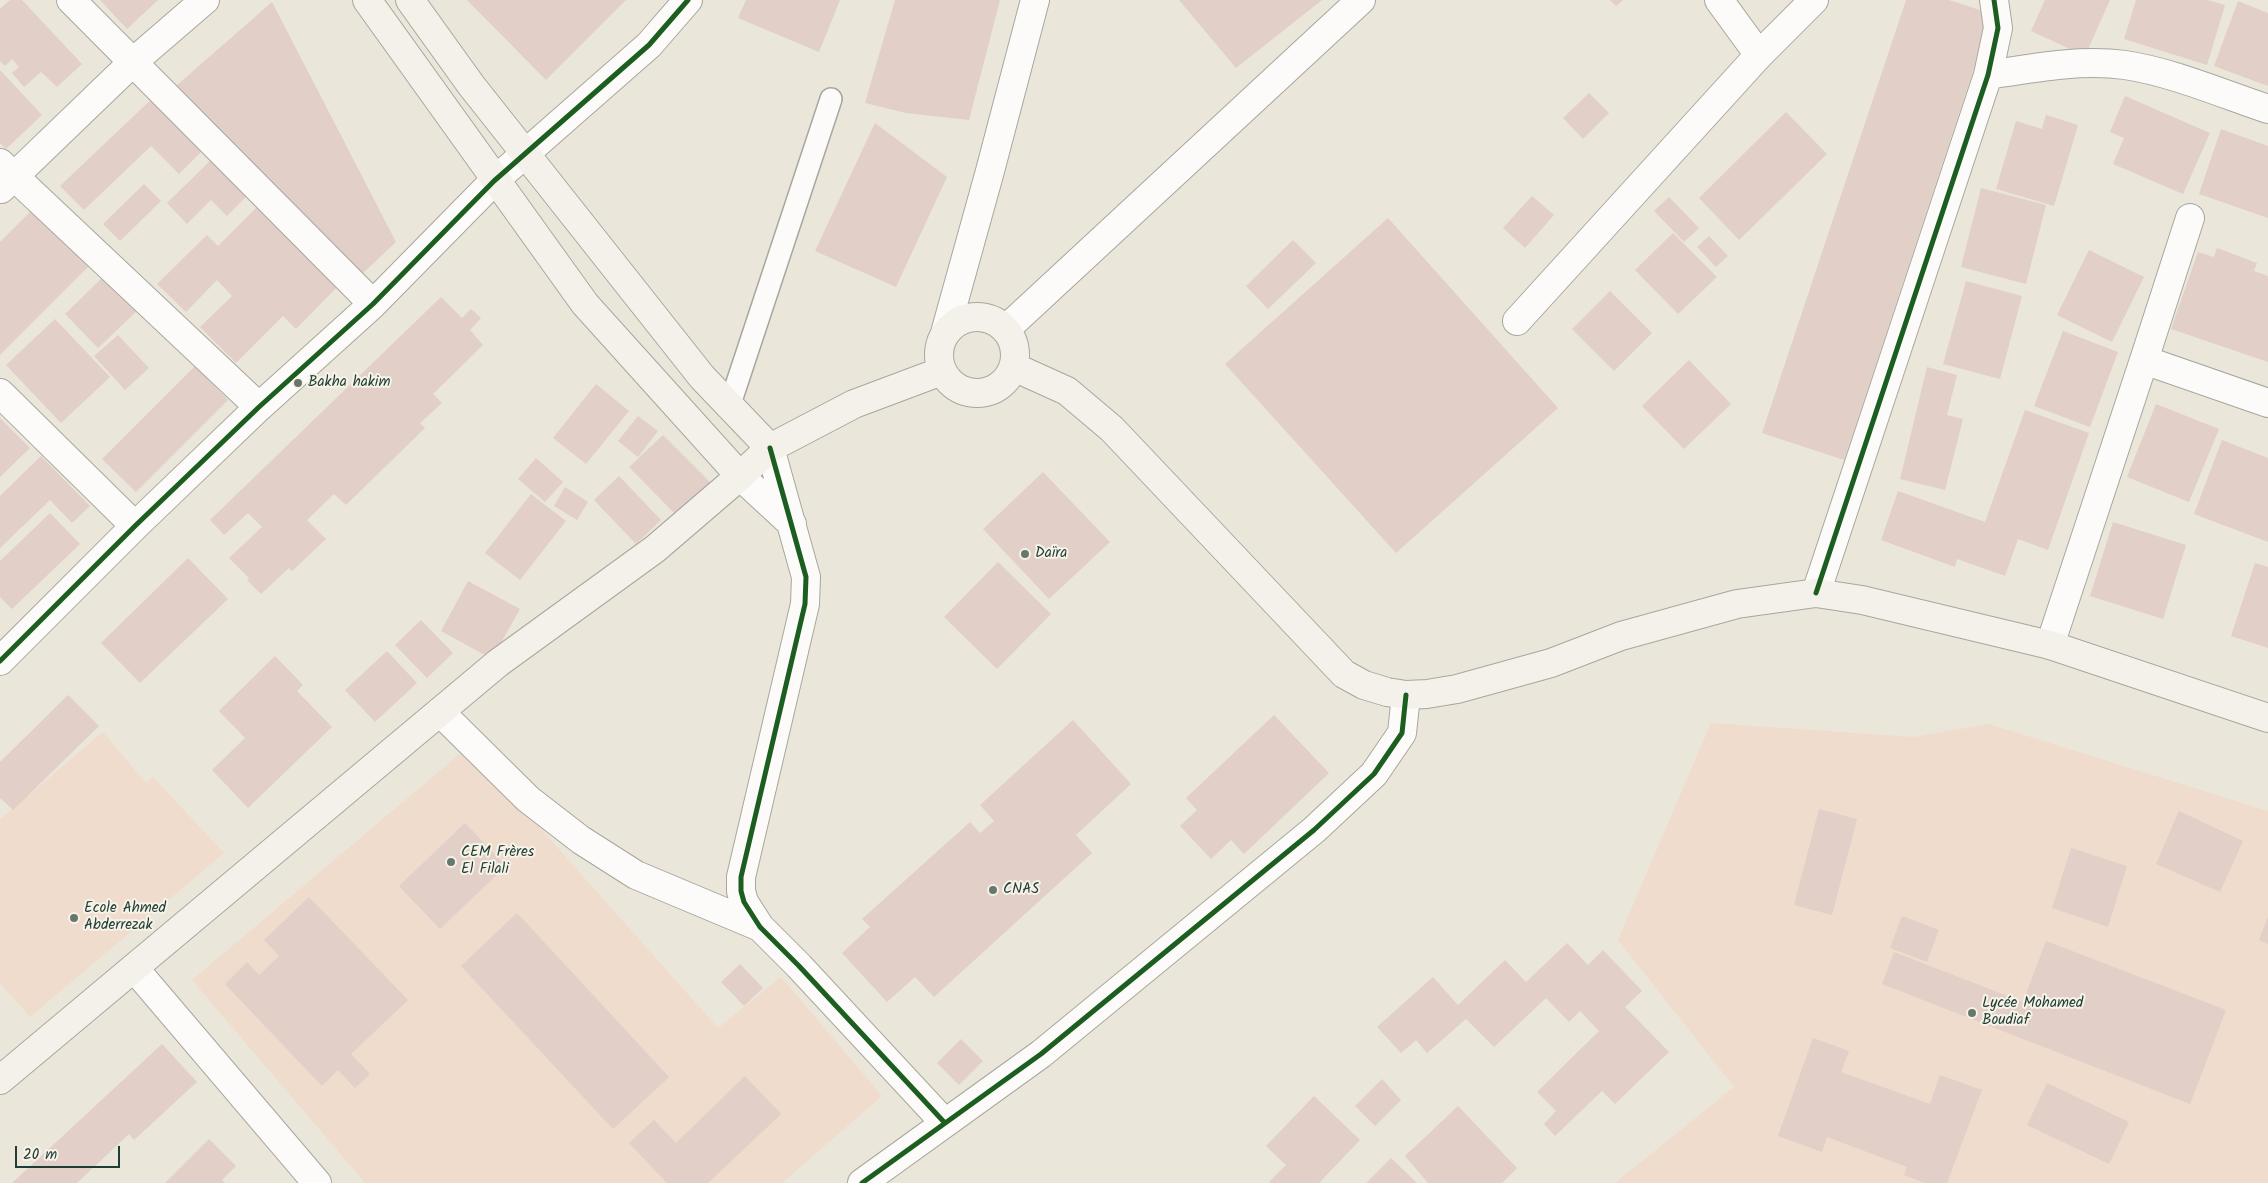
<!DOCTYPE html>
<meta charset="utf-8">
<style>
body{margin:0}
#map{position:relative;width:2268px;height:1183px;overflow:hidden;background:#ebe6da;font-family:Kalam,sans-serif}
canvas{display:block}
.scale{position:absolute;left:15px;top:1146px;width:105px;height:22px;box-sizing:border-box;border:2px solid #1f3d34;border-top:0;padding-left:6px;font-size:15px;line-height:18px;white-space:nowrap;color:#1f3d34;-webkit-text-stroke:4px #f7f3e8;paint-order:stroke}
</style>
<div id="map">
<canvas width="2268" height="1183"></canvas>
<div class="scale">20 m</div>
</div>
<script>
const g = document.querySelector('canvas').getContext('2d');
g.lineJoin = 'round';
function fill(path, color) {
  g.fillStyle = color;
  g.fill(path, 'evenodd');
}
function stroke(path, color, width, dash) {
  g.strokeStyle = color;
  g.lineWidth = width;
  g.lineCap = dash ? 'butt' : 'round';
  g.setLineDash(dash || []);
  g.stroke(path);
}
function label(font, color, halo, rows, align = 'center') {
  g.font = font + ' Kalam,sans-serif';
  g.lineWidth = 4;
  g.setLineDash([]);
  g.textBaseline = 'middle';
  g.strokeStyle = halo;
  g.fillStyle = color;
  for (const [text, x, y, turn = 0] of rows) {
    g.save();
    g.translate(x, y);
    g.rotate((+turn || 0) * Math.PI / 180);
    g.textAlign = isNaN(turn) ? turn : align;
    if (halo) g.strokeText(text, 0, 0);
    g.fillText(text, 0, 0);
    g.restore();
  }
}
fill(new Path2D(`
 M1711,723L1914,737L1989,724L2268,811V1183H1615L1734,1087L1618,940Z
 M103,732L146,783L153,777L224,853L30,1017L0,983V819Z
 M468,747L718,1028L781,977L882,1096L782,1183H365L192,980Z`), '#f0dccc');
fill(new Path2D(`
 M10,0H22L82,64L57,87L41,72L24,87L12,73L19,67L12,59L5,66L0,61V9Z
 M100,0H158L127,29Z
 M467,0H626L546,80Z
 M746,0H840L819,52L738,18Z
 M895,0H1000L969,120L906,113L865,103Z
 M1179,0H1322L1236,68Z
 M1610,0H1623L1616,6Z
 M1906,0H1949L1992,14L1844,460L1762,433Z
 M2045,0H2110L2085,56L2031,31Z
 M2136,0H2208L2225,5L2207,65L2124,39Z
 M2238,1L2268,13V86L2214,66Z
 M272,2L396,242L362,274L176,86Z
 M0,70L42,115L6,149L0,143Z
 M1589,93L1609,113L1583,139L1563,118Z
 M157,94L207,146L179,174L151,146L84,210L60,186Z
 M2125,96L2210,133L2183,194L2113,164L2124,138L2110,132Z
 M1786,112L1827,154L1739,240L1699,198Z
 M2046,115L2078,125L2054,206L1996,189L2016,121L2042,129Z
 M875,123L947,177L896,287L815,251Z
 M2221,129L2268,146V218L2199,194Z
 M214,157L250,193L227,216L211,200L187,224L167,203Z
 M144,184L161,201L120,241L103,224Z
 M1981,188L2046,205L2026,284L1961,267Z
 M1532,196L1554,215L1525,248L1503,228Z
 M1669,197L1699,228L1684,242L1654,211Z
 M262,202L342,282L296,329L283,316L236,363L200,327L232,296L217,280L186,312L157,284L207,235L218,246Z
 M32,210L89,266L0,355V242Z
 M1388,218L1558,408L1396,553L1225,364Z
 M1673,233L1717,277L1678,314L1635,270Z
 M1709,236L1728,256L1716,267L1697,247Z
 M1293,240L1316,263L1268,309L1246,286Z
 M2217,248L2257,263L2254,271L2268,276V362L2171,329L2198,252L2214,257Z
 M2089,250L2144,277L2112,342L2057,315Z
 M106,274L140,308L98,348L65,314Z
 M1966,281L2022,296L2000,379L1943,364Z
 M1610,291L1652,333L1614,371L1572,329Z
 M441,297L462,318L471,309L481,318L470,330L483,345L433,394L442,403L420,423L425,428L346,505L334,494L307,520L326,539L292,571L289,568L261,594L247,580L249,578L229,558L262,527L248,513L224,535L210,520Z
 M55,319L110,377L61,423L6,365Z
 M2063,331L2118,352L2090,427L2034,406Z
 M118,335L149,368L125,390L94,356Z
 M1689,360L1731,404L1684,449L1642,406Z
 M195,366L228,400L136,492L102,459Z
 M1927,367L1957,375L1947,415L1963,419L1945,490L1900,479Z
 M596,384L629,411L586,464L553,438Z
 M2156,404L2219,429L2189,502L2127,477Z
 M2025,410L2089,433L2048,550L2018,539L2005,576L1957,559L1955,567L1881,540L1898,491L1985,522Z
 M638,416L658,431L638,457L618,441Z
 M0,418L30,448L0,477Z
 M663,435L712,484L678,517L629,467Z
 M2222,440L2268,458V542L2194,514Z
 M41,456L90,506L72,523L50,500L0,548V496Z
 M536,458L563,482L545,502L518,479Z
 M1043,472L1110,542L1049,599L983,529Z
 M619,476L661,520L636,544L594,500Z
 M565,487L588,502L577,520L554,506Z
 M531,494L566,521L520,580L485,553Z
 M50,513L80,544L12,609L0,597V561Z
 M2113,522L2186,545L2163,619L2090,596Z
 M188,558L228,599L140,683L101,643Z
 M998,562L1051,614L997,669L944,617Z
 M2255,563L2268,567V648L2231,636Z
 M468,581L520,609L492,659L441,631Z
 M421,620L453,653L427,678L395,645Z
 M387,651L417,683L375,722L345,690Z
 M275,656L303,685L297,691L332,727L248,808L212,770L245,738L219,711Z
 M68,695L99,726L13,810L0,798V762Z
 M1274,715L1329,773L1244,854L1231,840L1211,859L1180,826L1197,810L1186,798Z
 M1073,720L1131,784L1076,835L1092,853L934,997L915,977L887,1002L842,953L870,927L862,919L970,822L980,833L994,821L980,805Z
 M1819,809L1857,819L1832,915L1794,905Z
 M2179,811L2243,841L2220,892L2156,864Z
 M465,823L506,866L440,929L399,886Z
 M2071,848L2127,866L2108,927L2052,908Z
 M309,897L408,1000L351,1054L370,1074L355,1088L338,1070L322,1086L225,984L247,962L259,975L279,956L264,940Z
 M517,913L669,1077L613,1129L461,966Z
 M1902,916L1939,930L1927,962L1890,948Z
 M2268,917V944L2259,940Z
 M2046,941L2226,1010L2190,1104L1882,984L1894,952L2023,1002Z
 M1567,943L1588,965L1603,950L1642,991L1625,1007L1669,1052L1615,1104L1602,1091L1555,1136L1544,1124L1556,1111L1537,1092L1599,1031L1580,1011L1569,1022L1546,998L1494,1047L1466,1019L1427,1053L1416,1040L1401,1053L1377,1027L1433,977L1458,1005L1505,960L1526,982Z
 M740,964L763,988L744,1006L721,982Z
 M1813,1038L1849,1051L1841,1072L1930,1104L1940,1075L1982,1090L1947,1183H1925L1904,1175L1907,1167L1827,1137L1822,1152L1778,1136Z
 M961,1039L983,1061L959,1085L937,1063Z
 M162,1044L197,1082L134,1140L129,1134L77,1183H12Z
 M745,1076L781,1114L708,1183H667L629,1143L654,1120L676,1143Z
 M1382,1079L1401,1100L1375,1126L1355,1106Z
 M2047,1083L2129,1122L2109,1164L2027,1125Z
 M1314,1096L1360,1140L1319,1183H1271L1269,1182L1286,1165L1266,1146Z
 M1458,1106L1517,1168L1502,1183H1428L1405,1156Z
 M209,1139L236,1166L222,1180L225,1183H165Z
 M1391,1158L1417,1183H1366Z`), '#e1cfc8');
const service = new Path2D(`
 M729,407L831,99`);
const minor = new Path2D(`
 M71,0L373,304
 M1719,0L1759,55
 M1988,75C2033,68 2080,59 2125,65C2172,72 2223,94 2268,109
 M0,163L259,407
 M1,189L133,62L205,0
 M1517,321L1759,55L1814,0
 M1006,329L1361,0
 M945,333L990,171L1035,0
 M2144,360L2190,218
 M0,393L135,526
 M770,448L806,577L805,604L741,877V891L744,902L760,927L799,966L944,1122
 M740,476L792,524
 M1816,593L1988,75L1998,28L1994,0
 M2050,645L2144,360L2268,403
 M0,661L135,526L259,407L373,304L494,181L649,45L688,0
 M440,712L528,799L581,840L636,875L760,927
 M134,968L317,1183
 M862,1183L1041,1054L1314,830L1374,774L1402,733L1406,695`);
const secondary = new Path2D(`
 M367,0L585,304L740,476
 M410,0L471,85L702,377L770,448
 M939 355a38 38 0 1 1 76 0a38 38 0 1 1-76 0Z
 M1014,367L1067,391L1112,429L1344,674L1364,685L1387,692L1406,695L1427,694L1457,689L1551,663L1621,636L1737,604L1816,593L1862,600L2050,645L2268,718
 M0,1080L498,663L655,549L740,476L770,448L854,404L942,371`);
stroke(service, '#a6a79f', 24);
stroke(minor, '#a6a79f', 30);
stroke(secondary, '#a6a79f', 30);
stroke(service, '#fcfbf9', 21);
stroke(minor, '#fcfbf9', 28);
stroke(secondary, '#f4f1eb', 28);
stroke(new Path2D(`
 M770,448L806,577L805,604L741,877V891L744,902L760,927L799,966L944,1122
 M1816,593L1988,75L1998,28L1994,0
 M0,661L135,526L259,407L373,304L494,181L649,45L688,0
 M862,1183L1041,1054L1314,830L1374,774L1402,733L1406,695`), '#1b5e20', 5);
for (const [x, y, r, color] of [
 [298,383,5,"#66786e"],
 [1025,554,5,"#66786e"],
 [451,862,5,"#66786e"],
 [993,890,5,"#66786e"],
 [74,918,5,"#66786e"],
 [1972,1013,5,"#66786e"]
]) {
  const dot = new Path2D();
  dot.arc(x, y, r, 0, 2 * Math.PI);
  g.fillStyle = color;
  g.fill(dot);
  stroke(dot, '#f7f3e8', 2);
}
label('15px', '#1f3d34', '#f7f3e8', [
 ["Bakha hakim",308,383],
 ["Daïra",1035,554],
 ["CEM Frères",461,853],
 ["El Filali",461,870],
 ["CNAS",1003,890],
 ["Ecole Ahmed",84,909],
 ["Abderrezak",84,926],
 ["Lycée Mohamed",1982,1004],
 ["Boudiaf",1982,1021]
], 'left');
</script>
